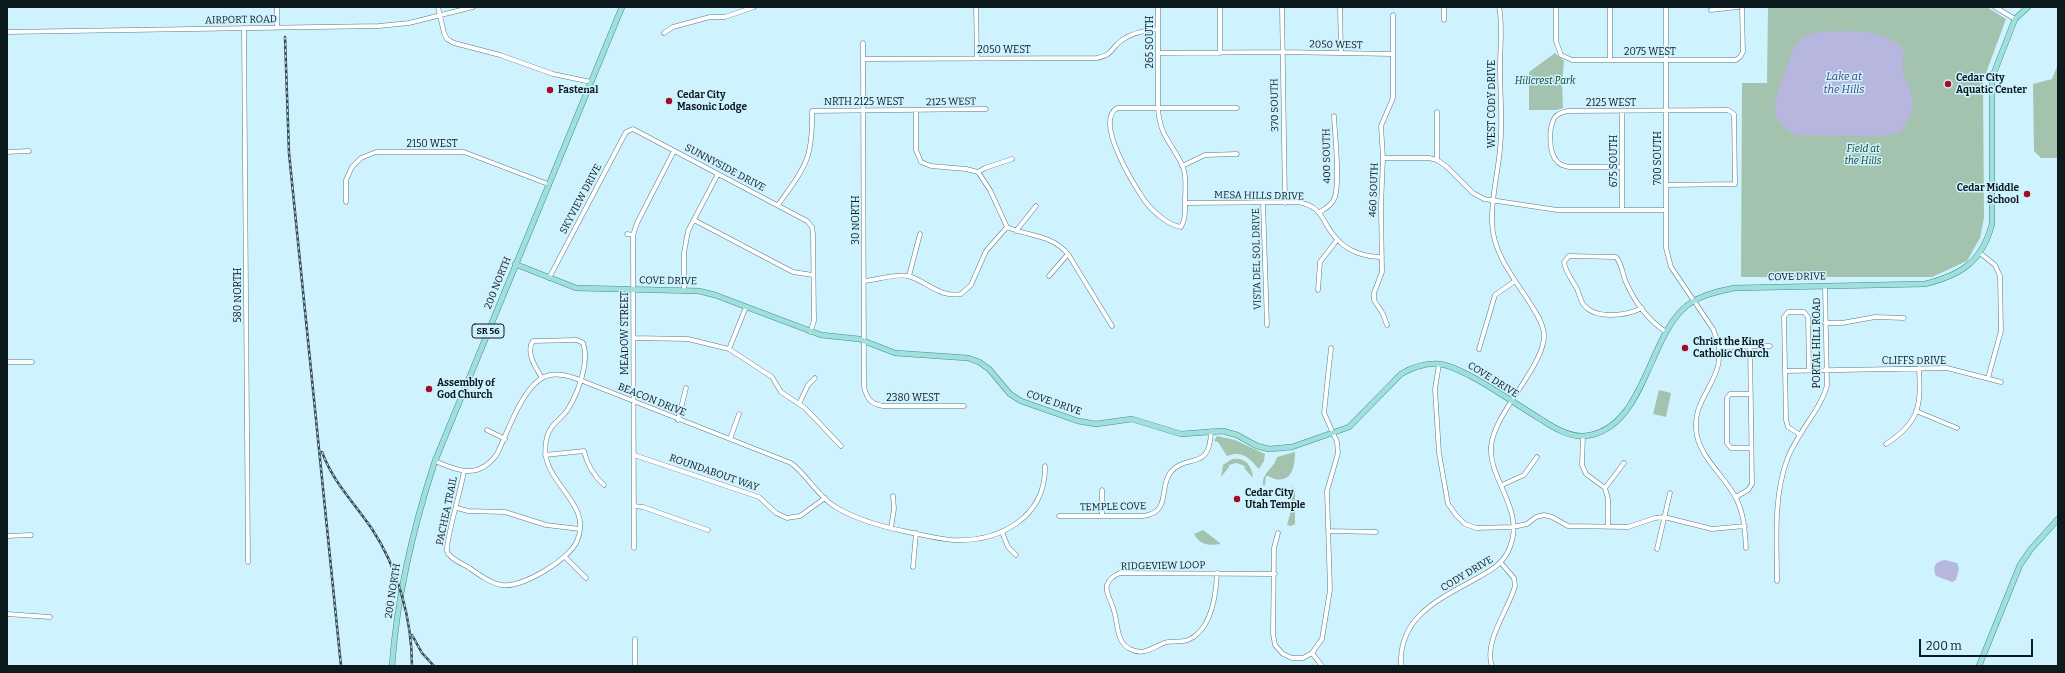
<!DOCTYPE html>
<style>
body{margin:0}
#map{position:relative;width:2065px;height:673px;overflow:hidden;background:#cff2ff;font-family:Bitter,serif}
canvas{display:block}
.frame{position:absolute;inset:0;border:8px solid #0d1a1e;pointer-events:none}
.scale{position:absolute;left:1919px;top:639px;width:114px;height:18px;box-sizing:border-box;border:2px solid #0d1a1e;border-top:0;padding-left:5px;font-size:12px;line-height:14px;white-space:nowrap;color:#0d1a1e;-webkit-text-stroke:3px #cff2ff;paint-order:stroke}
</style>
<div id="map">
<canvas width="2065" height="673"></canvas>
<div class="frame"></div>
<div class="scale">200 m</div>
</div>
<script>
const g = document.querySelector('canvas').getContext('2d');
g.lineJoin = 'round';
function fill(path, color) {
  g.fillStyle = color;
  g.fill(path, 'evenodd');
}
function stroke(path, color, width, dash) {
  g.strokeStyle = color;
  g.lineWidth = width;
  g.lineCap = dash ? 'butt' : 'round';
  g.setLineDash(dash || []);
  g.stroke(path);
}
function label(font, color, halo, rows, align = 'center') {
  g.font = font + ' Bitter,serif';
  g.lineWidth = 3;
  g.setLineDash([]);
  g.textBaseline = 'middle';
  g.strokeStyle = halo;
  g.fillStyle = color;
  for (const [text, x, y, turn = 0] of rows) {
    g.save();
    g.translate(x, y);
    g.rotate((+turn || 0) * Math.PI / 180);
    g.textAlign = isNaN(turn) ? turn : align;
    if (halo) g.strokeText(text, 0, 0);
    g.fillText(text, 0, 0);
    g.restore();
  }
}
fill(new Path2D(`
 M1768,7H1987L2006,19L1983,81L1984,218L1980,238L1967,261L1932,277H1741L1742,83H1767Z
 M1555,53L1564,61L1562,84L1563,108L1557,110H1529V72Z
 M2058,64V158H2041L2034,151L2033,84L2052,79Z
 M1659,390L1671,393L1666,417L1653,414Z
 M1217,436L1235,440L1265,454L1264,461L1259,469C1249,458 1243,450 1227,456L1218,442L1214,441Z
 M1295,452C1295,464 1293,483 1275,479C1271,478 1270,476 1266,476L1265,485H1263C1262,472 1274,469 1277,457Z
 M1232,459C1245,457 1252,465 1253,478L1244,468L1245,466L1236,463L1229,465V467L1221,477L1223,465Z
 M1292,487L1295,489V524L1291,526L1287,525L1291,511Z
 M1203,530L1220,543V544C1209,546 1200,545 1194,534Z`), '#a4c3af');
fill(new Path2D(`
 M1857,31C1874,34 1894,36 1905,51C1896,73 1912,83 1913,103C1913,112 1906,124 1901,132L1883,136L1798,135C1763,121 1776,93 1787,68C1791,56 1793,46 1802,38C1813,30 1843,31 1857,31Z
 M1945,560L1957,563L1959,568L1956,580L1952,582L1936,576C1932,566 1935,562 1945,560Z`), '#b7b6de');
const minor = new Path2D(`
 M438,7L444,33L447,39L454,43L500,55L553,74L591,82
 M976,7L977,58
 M1158,7V108C1160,138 1172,142 1183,167C1187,177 1185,190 1185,200C1185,210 1186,218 1181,227C1168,225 1153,212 1145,201C1134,185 1094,122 1117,108H1237
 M1282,7L1285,203
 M1340,7L1341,53
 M1444,7V20
 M1556,7V41L1561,55L1572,60H1736L1740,57L1743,52L1742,7
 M1610,7V60
 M1666,7V248L1671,267L1713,329C1736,379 1688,392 1697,436C1702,459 1725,477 1736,498C1744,514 1745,530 1746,548
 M1995,7L2015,19
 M1711,10L1738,7
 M277,27V7
 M244,28L248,562
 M7,32L379,26L409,23L473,7
 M664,33L673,27L710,17H725L754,7
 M863,43L864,387C867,399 871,404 883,406H964
 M1158,53L1282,52L1393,54
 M1220,53V7
 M863,59L1097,58C1114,55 1111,47 1122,40C1132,33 1146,30 1158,29
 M916,110V150L921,162L931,166L966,169L978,172L990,190L1007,227C1030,237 1051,234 1068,254L1112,326
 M1622,111V210
 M7,152L29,151
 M1383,158H1429L1437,160L1447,167L1473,193L1484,199L1557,210H1666
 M1437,160V112
 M1182,166L1205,155L1237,154
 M1622,167H1569C1564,166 1559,165 1556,160C1549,152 1549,130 1553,121C1555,114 1562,112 1568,111L1728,110L1734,114L1735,184L1666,185
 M978,172L985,168L1012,159
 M346,202V180L352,167L361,158L376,152H464L548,184
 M1185,203L1298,202C1325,207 1321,223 1337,239C1348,252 1366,257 1382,257
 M1263,203L1267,325
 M778,205C805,167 813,160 812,111L986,109
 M1320,212C1326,208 1332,205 1335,197C1340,180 1335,136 1334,116
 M694,220L793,272L813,275
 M1016,231L1036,206
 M627,234L633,235
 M1980,253L1995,265L2000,276L2001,331L1988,378
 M909,276L920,234
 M1049,276L1068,254
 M549,278L626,132L633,129L807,221L812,227L813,234L814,321L810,332
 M864,281C876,280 898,273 908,276C927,281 939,298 961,294L971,285L986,251L1007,227
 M684,290V253L688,231L718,174
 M1318,290L1320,262L1337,240
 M1642,308C1626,316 1595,320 1583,304C1580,299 1579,292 1576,287C1571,278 1565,271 1564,262L1569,256L1616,257C1622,264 1622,272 1625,280C1634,301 1648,320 1666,332
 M1825,323H1842L1875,317L1904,318
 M1387,325L1383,314L1374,300V293L1382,272L1381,206L1383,158L1381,126L1393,98V15
 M634,338L688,339L729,349L772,377L781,392L805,408L841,446
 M1720,347L1770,346
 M729,349L746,307
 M1479,349L1495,295L1515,281
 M7,362H32
 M1439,364L1435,389L1439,453L1448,504L1456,515L1465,524L1476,528L1513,527L1527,524L1536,517L1544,515L1552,517L1568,526L1628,527L1655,518L1664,517L1712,529L1745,526
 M1786,371L1947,368L2001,382
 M1751,394H1730L1727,398V443L1731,448H1751
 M799,404L808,385L815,378
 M1916,411L1957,428
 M678,420L686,388
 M487,430L505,439
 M1799,434L1788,427L1786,420L1784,317L1788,312H1804L1808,317L1809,370
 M1583,436L1582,465L1586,474L1605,488L1608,499V527
 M730,439L739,414
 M1886,444C1920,422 1921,406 1919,368
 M545,455L584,451C587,465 594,476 604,485
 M634,455L759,497L776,513L787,518L800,516L825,498
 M435,461C460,472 479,479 497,454C508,432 524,380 550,375C561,373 571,377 580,380L791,463C807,475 817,495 834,506C856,520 883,527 908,532C923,535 938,539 953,540C999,542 1046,518 1045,466
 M464,471C462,486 445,543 447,551C449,558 461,563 468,567C478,574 490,583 502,585C522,588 569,560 577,541C595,500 534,481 547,437C550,424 562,419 568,409C578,393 590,361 583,343L577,340L533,341C525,352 536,368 542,378
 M1502,485L1524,475L1537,457
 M1605,488L1624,463
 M1736,497L1748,490L1752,484L1750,346
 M634,506L643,507L708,530
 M457,508L468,511L505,512L546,525L580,529
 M1059,516H1143C1171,513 1159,488 1170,473C1186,452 1210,473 1211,431
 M1102,516V490
 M891,528L894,509L893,496
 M1328,531L1376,532
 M1002,532L1008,547L1016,555
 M1278,533L1274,548L1273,634L1275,645L1283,654L1292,658H1303L1312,653L1322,639L1330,590L1327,491L1338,453L1337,442L1324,413L1331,348
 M7,536L31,535
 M634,548L633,235L637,223L674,151
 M1657,549L1670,493
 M566,558L586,578
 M913,567L916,533
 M1217,573C1216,596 1212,630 1188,640C1180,643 1171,640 1164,643C1152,648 1143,656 1130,649C1126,647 1123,644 1121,640C1116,630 1117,616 1112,605C1110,598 1105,592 1107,585C1109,579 1115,575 1120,573L1275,574
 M1777,581C1777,541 1773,498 1787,460C1796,434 1821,410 1827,385L1825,286
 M7,614L50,617
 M635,639V666
 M1312,653L1322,666
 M1401,666C1398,615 1442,598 1479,577C1493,569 1504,563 1510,547C1525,510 1489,480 1491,447C1493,413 1547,364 1544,333C1542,320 1534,310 1528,300C1512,276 1493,252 1492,223C1491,198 1498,173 1500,149C1503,122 1500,94 1500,67C1500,47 1503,26 1499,7
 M1492,666C1483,642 1509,609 1515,586L1514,578L1501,563`);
const major = new Path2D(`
 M515,264L576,288L699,291L715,295L821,335L859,339L895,353L968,358L979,362L989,369L1010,394L1021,401L1078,421L1096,424L1132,419L1181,434L1223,431L1237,435L1257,446L1269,449L1292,447L1349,427L1401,374C1413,367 1425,363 1439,364C1463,366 1518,406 1542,420C1554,428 1569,437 1584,436C1642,431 1647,345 1682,310C1696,296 1715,292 1734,288L1925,284C1961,275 1982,262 1992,224V78L2015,19L2028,7
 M392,666C397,596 413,528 435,461L622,7
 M1979,666L2020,565L2031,549L2058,519`);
stroke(minor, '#5a7a85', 5);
stroke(major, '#438d8a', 6);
stroke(minor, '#fff', 4);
stroke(major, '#a0e0dc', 5);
const rail = new Path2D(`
 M285,37L289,153L341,666
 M322,452C334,484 354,502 372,529C398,568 412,620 412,666
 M412,635L422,653L434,666`);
stroke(rail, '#37494f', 2.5);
stroke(rail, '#cff2ff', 1, [3]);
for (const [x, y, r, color] of [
 [1948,84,4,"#a50b26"],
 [550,90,4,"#a50b26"],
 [669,101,4,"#a50b26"],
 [2027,194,4,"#a50b26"],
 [1685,348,4,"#a50b26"],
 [429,389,4,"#a50b26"],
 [1237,499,4,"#a50b26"]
]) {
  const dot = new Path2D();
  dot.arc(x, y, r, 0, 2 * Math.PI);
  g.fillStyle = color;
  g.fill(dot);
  stroke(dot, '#cff2ff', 1.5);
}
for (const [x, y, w] of [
 [488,331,32]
]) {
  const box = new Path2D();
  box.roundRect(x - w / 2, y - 7, w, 14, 3);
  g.fillStyle = '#cff2ff';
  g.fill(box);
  stroke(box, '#0d1a1e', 1);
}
label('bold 9px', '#0d1a1e', null, [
 ["SR 56",488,331]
]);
label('10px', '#0d1a1e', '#cff2ff', [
 ["AIRPORT ROAD",241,20,-1],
 ["265 SOUTH",1150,42,-90],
 ["2050 WEST",1336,45,1],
 ["2050 WEST",1004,50],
 ["2075 WEST",1650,52],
 ["NRTH 2125 WEST",864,102],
 ["2125 WEST",951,102,-1],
 ["2125 WEST",1611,103],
 ["WEST CODY DRIVE",1492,104,-90],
 ["370 SOUTH",1275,105,-91],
 ["2150 WEST",432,144],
 ["400 SOUTH",1327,156,-91],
 ["700 SOUTH",1658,158,-90],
 ["675 SOUTH",1614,161,-90],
 ["SUNNYSIDE DRIVE",725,168,28],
 ["460 SOUTH",1374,190,-88],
 ["MESA HILLS DRIVE",1259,196,1],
 ["SKYVIEW DRIVE",581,199,-62],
 ["30 NORTH",856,220,-90],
 ["VISTA DEL SOL DRIVE",1257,259,-91],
 ["COVE DRIVE",1797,277,-1],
 ["COVE DRIVE",668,281,1],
 ["200 NORTH",498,283,-68],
 ["580 NORTH",238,295,-90],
 ["MEADOW STREET",625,333,-90],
 ["PORTAL HILL ROAD",1817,343,-90],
 ["CLIFFS DRIVE",1914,361],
 ["COVE DRIVE",1493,380,32],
 ["2380 WEST",913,398],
 ["BEACON DRIVE",652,400,22],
 ["COVE DRIVE",1054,403,19],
 ["ROUNDABOUT WAY",714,473,19],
 ["TEMPLE COVE",1113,507,-1],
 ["PACHEA TRAIL",447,511,-78],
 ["RIDGEVIEW LOOP",1163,566,-1],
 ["CODY DRIVE",1467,574,-31],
 ["200 NORTH",393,591,-81]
]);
label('bold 10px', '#0d1a1e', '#cff2ff', [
 ["Cedar City",1956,78],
 ["Aquatic Center",1956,90],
 ["Fastenal",558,90],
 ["Cedar City",677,95],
 ["Masonic Lodge",677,107],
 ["Cedar Middle",2019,188,"right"],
 ["School",2019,200,"right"],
 ["Christ the King",1693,342],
 ["Catholic Church",1693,354],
 ["Assembly of",437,383],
 ["God Church",437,395],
 ["Cedar City",1245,493],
 ["Utah Temple",1245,505]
], 'left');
label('italic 10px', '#10432a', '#cff2ff', [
 ["Hillcrest Park",1545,81],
 ["Field at",1863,149],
 ["the Hills",1863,161]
]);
label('italic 11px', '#474377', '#cff2ff', [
 ["Lake at",1844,77],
 ["the Hills",1844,90]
]);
</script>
